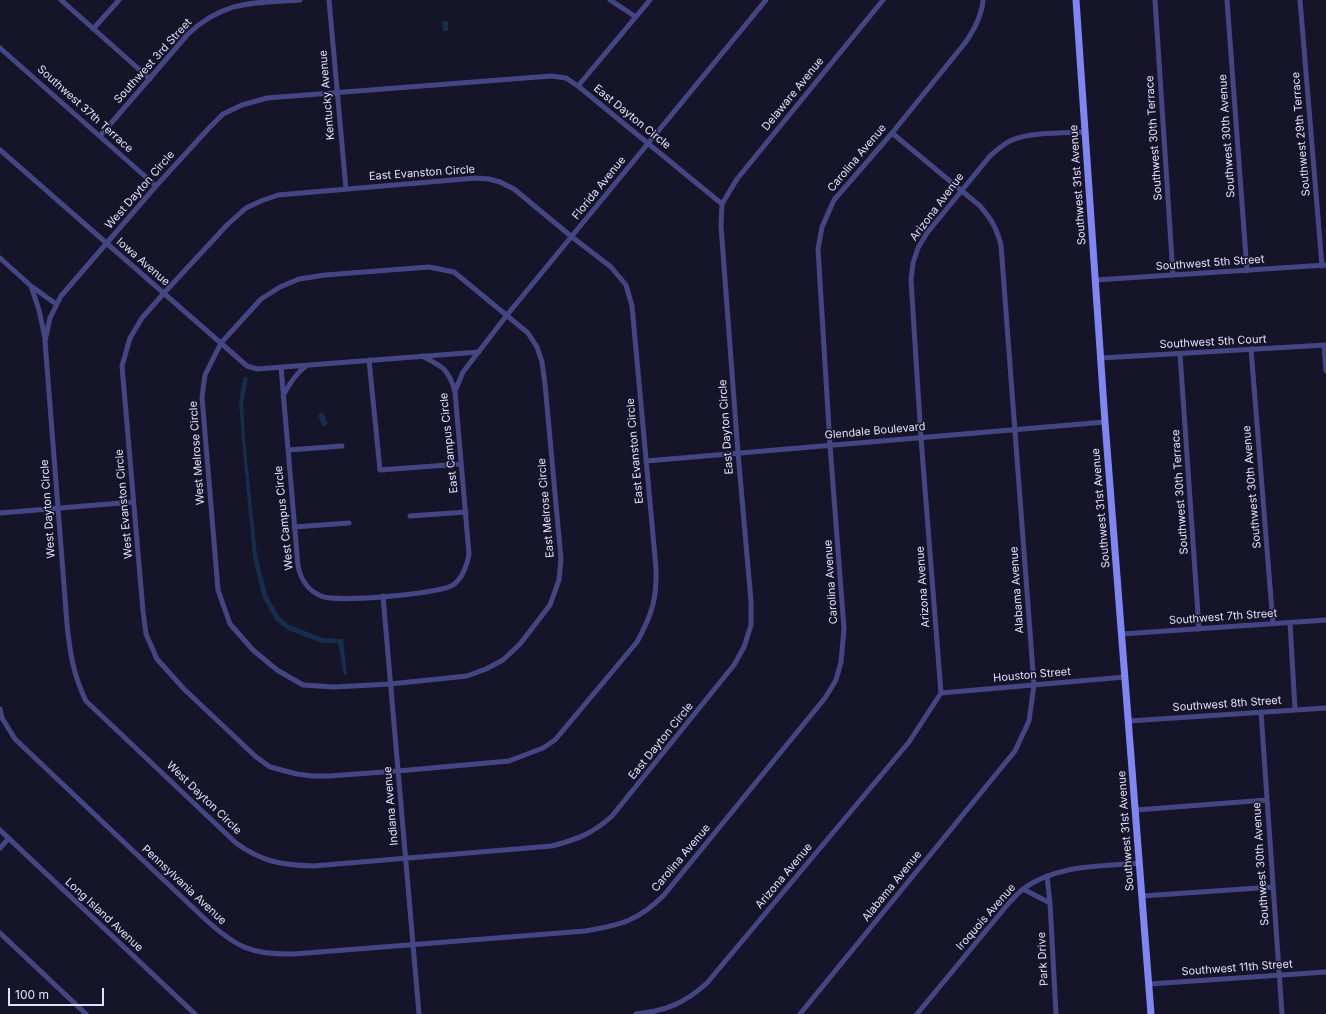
<!DOCTYPE html>
<style>
body{margin:0}
#map{position:relative;width:1326px;height:1014px;overflow:hidden;background:#161429;font-family:Inter,sans-serif}
canvas{display:block}
.scale{position:absolute;left:8px;top:988px;width:96px;height:18px;box-sizing:border-box;border:2px solid #e1e0fb;border-top:0;padding-left:5px;font-size:12px;line-height:14px;white-space:nowrap;color:#e1e0fb;-webkit-text-stroke:3px #161429;paint-order:stroke}
</style>
<div id="map">
<canvas width="1326" height="1014"></canvas>
<div class="scale">100 m</div>
</div>
<script>
const g = document.querySelector('canvas').getContext('2d');
g.lineJoin = 'round';
function fill(path, color) {
  g.fillStyle = color;
  g.fill(path, 'evenodd');
}
function stroke(path, color, width, dash) {
  g.strokeStyle = color;
  g.lineWidth = width;
  g.lineCap = dash ? 'butt' : 'round';
  g.setLineDash(dash || []);
  g.stroke(path);
}
function label(font, color, halo, rows, align = 'center') {
  g.font = font + ' Inter,sans-serif';
  g.lineWidth = 3;
  g.setLineDash([]);
  g.textBaseline = 'middle';
  g.strokeStyle = halo;
  g.fillStyle = color;
  for (const [text, x, y, turn = 0] of rows) {
    g.save();
    g.translate(x, y);
    g.rotate((+turn || 0) * Math.PI / 180);
    g.textAlign = isNaN(turn) ? turn : align;
    if (halo) g.strokeText(text, 0, 0);
    g.fillText(text, 0, 0);
    g.restore();
  }
}
fill(new Path2D(`
 M442,21H448V31H443Z
 M245,376L248,378L243,403L245,439L257,555L267,595L279,616L289,625L323,638L343,639L347,675H344L338,643H322L288,630L276,621L262,596L253,557L242,440L239,402L243,379Z
 M320,413L324,414L328,424L323,427L318,416Z`), '#162d4c');
stroke(new Path2D(`
 M61,0L150,79
 M329,0L346,189
 M610,0L636,17
 M1155,0L1173,275
 M1227,0L1247,271
 M1300,0L1322,266
 M93,29L119,0
 M0,48L156,186
 M551,76L566,78L578,86L722,204L721,226L738,453L751,601V625L744,647L734,665L612,816C592,834 578,839 552,846L313,866C282,865 262,862 236,843L86,701C73,674 70,653 67,624L45,341L50,318L61,296L156,186L209,128L223,114L242,105L267,98Z
 M578,86L650,0
 M100,136L188,34C225,0 253,3 300,0
 M0,150L247,366L257,369L479,352
 M476,178L489,179L500,182L514,189L572,237L611,267L626,285L632,306L656,568C657,600 652,614 637,642L555,740L543,748L509,761L398,771L329,776H313L297,774L270,767L255,756L184,689L157,659L146,634L143,611L122,366L130,338L142,318L164,293L227,225L246,208L261,201L278,195Z
 M722,204L737,179L883,0
 M0,258L31,286L56,304
 M429,267L454,272L528,333L537,347L542,362L545,384L561,559L559,580L550,605L520,644L503,660L486,669L467,676L390,684L334,687L303,685L277,670L253,650L230,624L218,590L202,397L205,375L221,343L261,299L280,287L299,279L325,275Z
 M1096,280L1326,265
 M31,286L39,310L45,338
 M1324,345L1326,371
 M1251,349L1273,624
 M1180,354L1199,629
 M1101,358L1326,345
 M369,360L380,470L461,464
 M281,367L298,566C301,580 307,590 321,596C336,603 439,594 453,585C463,578 467,565 469,554L455,392C449,369 442,366 422,356
 M455,391L463,372L507,315L766,0
 M283,396C289,384 295,374 306,366
 M288,450L342,446
 M646,461L1105,422
 M0,513L133,502
 M410,516L466,512
 M294,527L349,523
 M383,596L419,1014
 M1290,623L1295,709
 M1122,634L1326,620
 M941,693L1125,677
 M0,709L2,718L15,739L205,919C236,947 251,955 294,954L585,931C621,925 638,921 664,895L825,698L836,680L841,662L844,629L830,445L818,249L822,227L834,200L892,133L965,43C974,30 982,16 983,0
 M1261,712L1282,1014
 M1129,721L1326,708
 M1136,810L1267,800
 M0,830L195,1014
 M0,848L9,838
 M1047,876L1050,903L1056,1014
 M1023,889L1050,903
 M1142,896L1273,887
 M0,933L86,1014
 M1149,984L1326,972
 M636,1014C666,1011 685,1003 707,983L909,742L941,693L921,438L911,280L913,263L918,248L927,233L990,156C997,150 1003,144 1012,140C1030,132 1066,133 1086,132
 M800,1014L1015,751L1029,721L1034,685L1001,245C996,227 992,220 980,206L892,133
 M917,1014L1008,904C1013,899 1018,893 1023,889C1057,864 1101,867 1140,863`), '#444683', 5);
stroke(new Path2D(`
 M1076,0L1105,422L1151,1014`), '#8185f1', 7);
label('11px', '#e1e0fb', '#161429', [
 ["Southwest 3rd Street",153,61,-48],
 ["Delaware Avenue",793,94,-51],
 ["Kentucky Avenue",327,95,-95],
 ["Southwest 37th Terrace",85,109,42],
 ["East Dayton Circle",632,117,39],
 ["Southwest 29th Terrace",1301,134,-95],
 ["Southwest 30th Avenue",1227,136,-94],
 ["Southwest 30th Terrace",1154,138,-94],
 ["Carolina Avenue",857,158,-50],
 ["East Evanston Circle",422,173,-4],
 ["Southwest 31st Avenue",1078,185,-94],
 ["Florida Avenue",599,188,-51],
 ["West Dayton Circle",140,190,-49],
 ["Arizona Avenue",937,207,-53],
 ["Iowa Avenue",143,262,41],
 ["Southwest 5th Street",1210,263,-4],
 ["Southwest 5th Court",1213,342,-3],
 ["East Dayton Circle",726,427,-94],
 ["Glendale Boulevard",875,431,-5],
 ["East Campus Circle",449,443,-96],
 ["East Evanston Circle",635,451,-95],
 ["West Melrose Circle",197,453,-94],
 ["Southwest 30th Avenue",1252,487,-95],
 ["Southwest 30th Terrace",1180,492,-94],
 ["West Evanston Circle",124,504,-95],
 ["East Melrose Circle",546,508,-95],
 ["Southwest 31st Avenue",1101,508,-95],
 ["West Dayton Circle",48,509,-94],
 ["West Campus Circle",284,518,-96],
 ["Carolina Avenue",831,582,-94],
 ["Arizona Avenue",923,587,-94],
 ["Alabama Avenue",1017,590,-94],
 ["Southwest 7th Street",1223,617,-4],
 ["Houston Street",1032,675,-5],
 ["Southwest 8th Street",1227,704,-4],
 ["East Dayton Circle",661,741,-51],
 ["West Dayton Circle",204,798,44],
 ["Indiana Avenue",391,806,-95],
 ["Southwest 31st Avenue",1126,831,-94],
 ["Carolina Avenue",681,858,-50],
 ["Southwest 30th Avenue",1261,864,-94],
 ["Arizona Avenue",784,876,-50],
 ["Pennsylvania Avenue",184,885,43],
 ["Alabama Avenue",892,886,-51],
 ["Long Island Avenue",104,915,43],
 ["Iroquois Avenue",986,917,-49],
 ["Park Drive",1043,959,-93],
 ["Southwest 11th Street",1237,968,-4]
]);
</script>
